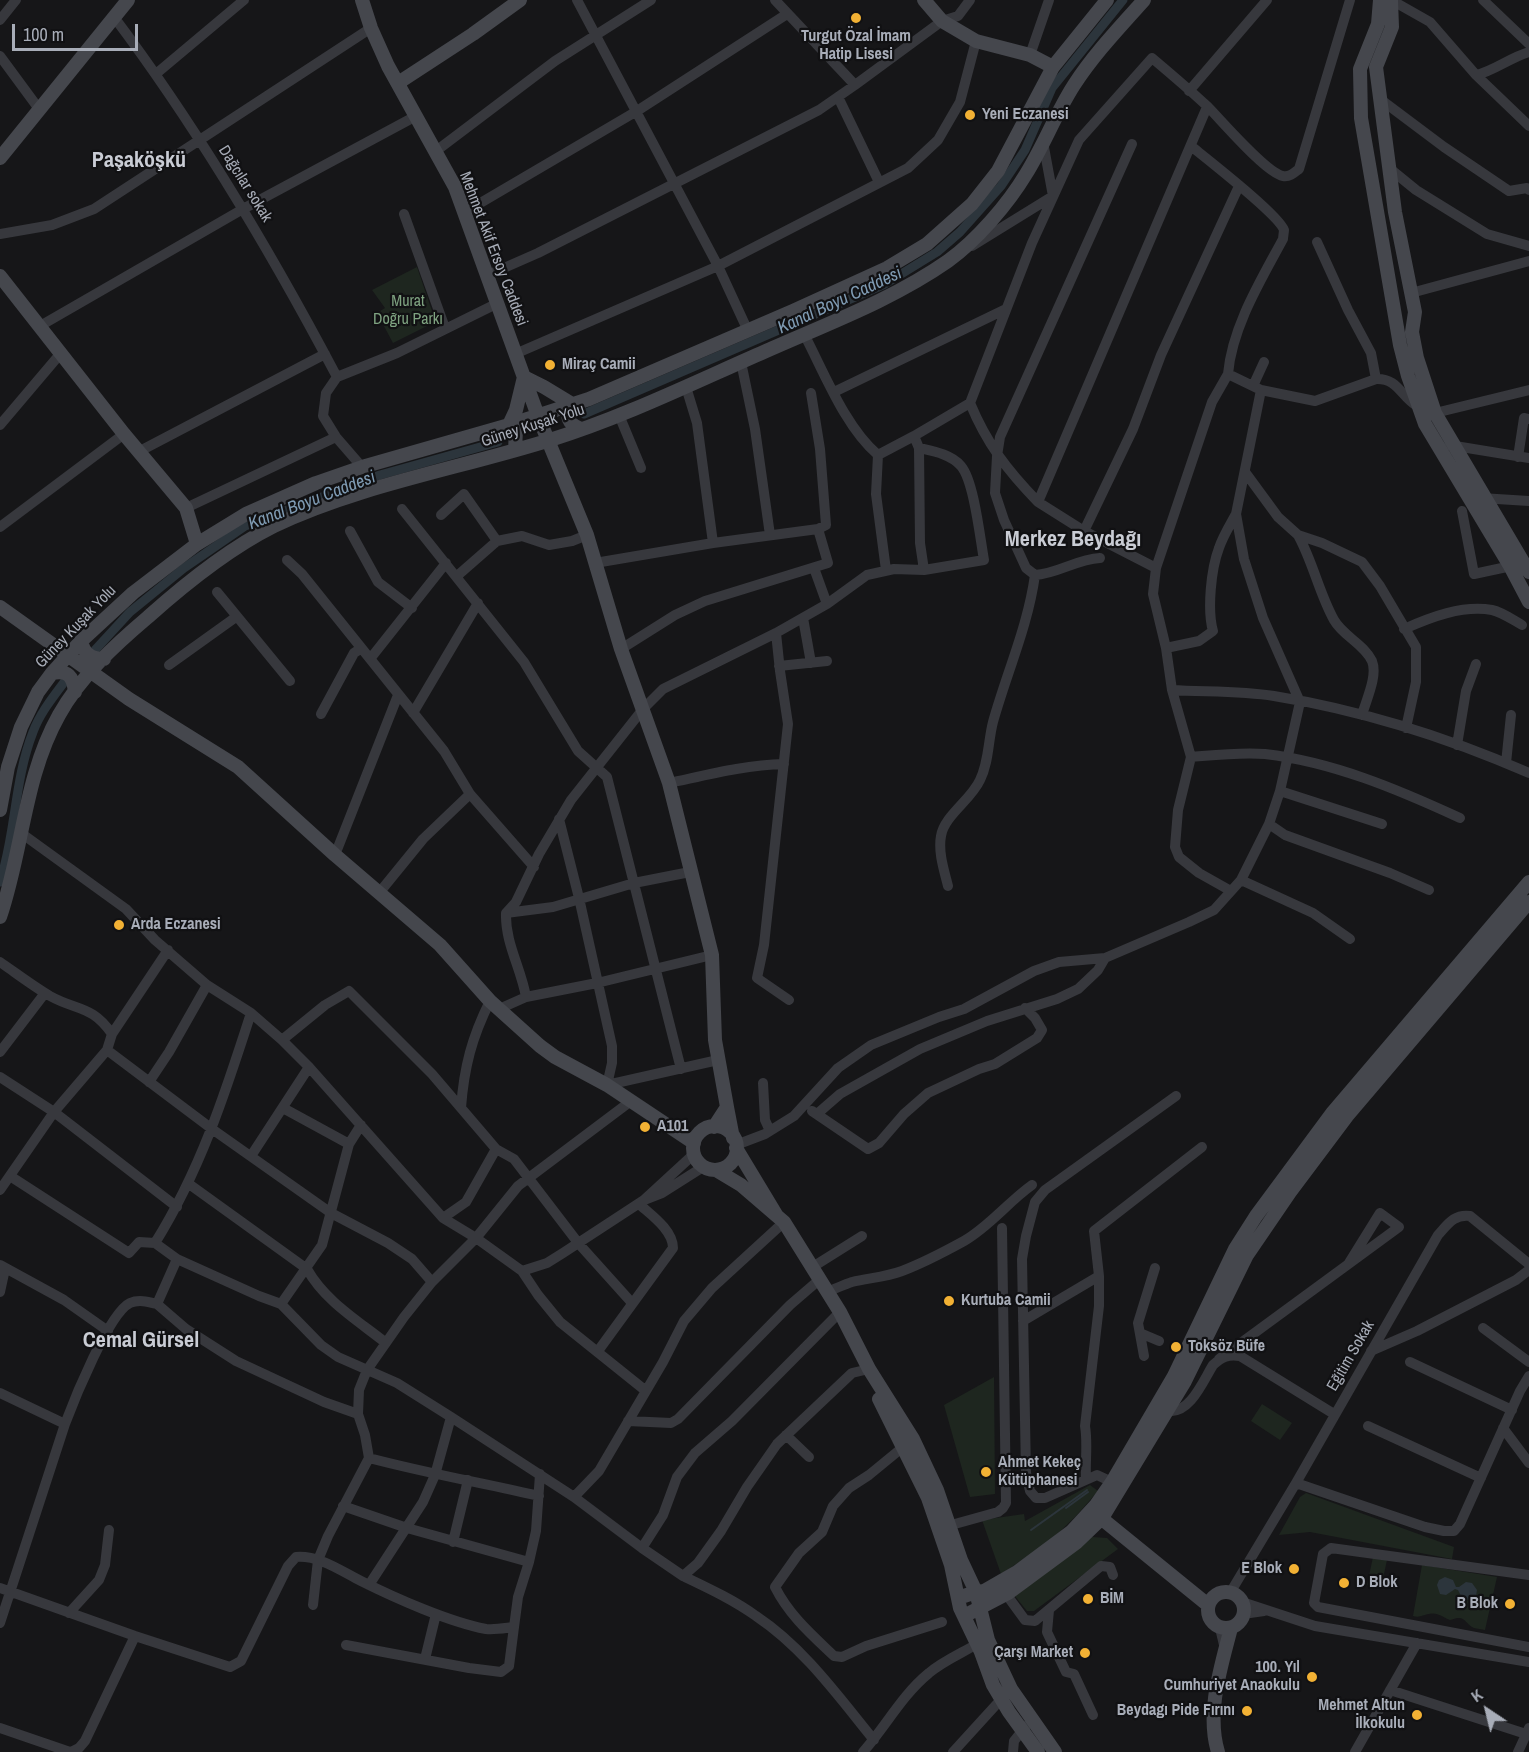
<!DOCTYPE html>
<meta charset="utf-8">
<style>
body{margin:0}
#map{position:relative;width:1529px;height:1752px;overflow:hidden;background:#161618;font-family:"Archivo Narrow",sans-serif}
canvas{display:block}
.north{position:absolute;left:1457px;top:1680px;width:60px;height:60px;-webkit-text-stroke:4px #111113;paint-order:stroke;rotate:325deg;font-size:16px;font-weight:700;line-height:24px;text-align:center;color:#a8adb8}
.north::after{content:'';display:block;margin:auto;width:21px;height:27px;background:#a8adb8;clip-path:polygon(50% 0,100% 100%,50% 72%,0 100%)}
.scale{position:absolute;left:12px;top:24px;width:126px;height:27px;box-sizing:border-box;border:3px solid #a8adb8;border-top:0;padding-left:8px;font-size:18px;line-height:21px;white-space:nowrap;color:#a8adb8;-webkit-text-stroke:4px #111113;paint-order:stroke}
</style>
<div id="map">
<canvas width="1529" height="1752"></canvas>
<div class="north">K</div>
<div class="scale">100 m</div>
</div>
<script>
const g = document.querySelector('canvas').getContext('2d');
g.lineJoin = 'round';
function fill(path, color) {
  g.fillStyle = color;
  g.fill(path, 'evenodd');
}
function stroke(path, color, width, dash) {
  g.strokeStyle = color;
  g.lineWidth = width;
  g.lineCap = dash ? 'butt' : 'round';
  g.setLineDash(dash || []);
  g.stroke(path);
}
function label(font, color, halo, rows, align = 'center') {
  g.font = font + ' "Archivo Narrow",sans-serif';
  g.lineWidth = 4.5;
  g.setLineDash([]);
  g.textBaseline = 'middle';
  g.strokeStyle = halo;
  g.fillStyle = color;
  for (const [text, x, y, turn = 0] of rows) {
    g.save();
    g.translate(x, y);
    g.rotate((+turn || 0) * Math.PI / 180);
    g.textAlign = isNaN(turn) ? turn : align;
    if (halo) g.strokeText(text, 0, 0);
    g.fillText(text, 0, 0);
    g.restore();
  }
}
fill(new Path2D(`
 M417,267L435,320L431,324L393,343L377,313L385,308L372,290Z
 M994,1377L995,1494L970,1497L944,1405Z
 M1262,1404L1292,1423L1280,1440L1251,1421Z
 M1090,1485L1098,1491L1076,1516L1048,1543L1001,1574L982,1520L1024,1514L1025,1521Z
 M1306,1493L1454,1547L1452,1559L1310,1532L1279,1535L1300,1497Z
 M1092,1537L1107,1538L1118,1549L1034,1611H1027L1014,1595Z
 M1373,1557L1387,1560L1381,1588L1367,1585Z
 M1422,1565L1497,1577L1485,1630C1482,1629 1477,1629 1474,1628C1463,1622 1466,1614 1450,1620C1442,1617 1438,1612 1429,1614C1422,1615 1420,1618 1413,1616Z`), '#1e261f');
fill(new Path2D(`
 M1445,1577L1453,1580L1456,1587H1459L1466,1582L1472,1583L1477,1590L1476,1596L1468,1600L1462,1598L1458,1590L1455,1589L1446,1595L1440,1594L1437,1585L1439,1580Z`), '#2c353c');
stroke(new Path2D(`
 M1066,1508L1088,1492
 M1031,1530L1087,1490`), '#2c353c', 2);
stroke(new Path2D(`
 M584,414L885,284L937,252L960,232L1001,186L1025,150L1052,88L1123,0
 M95,650L130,612L184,568L245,526L380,475L498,442
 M0,882C16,833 14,780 33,732C40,713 53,697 65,681`), '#2c353c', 9);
stroke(new Path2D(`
 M577,0L718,266L748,331
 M775,0L855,85L942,21L958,16L970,0
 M1391,0L1430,22L1476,75L1529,126
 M1483,0L1529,44
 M114,17C199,130 271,252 337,377
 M0,20L16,0
 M1030,55L1049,0
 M0,56L39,109
 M157,73L244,0
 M1476,75C1494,71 1509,58 1529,52
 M1189,91L1267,0
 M838,97L879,182
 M1380,99L1444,147L1509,191L1527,188L1529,190
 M1207,107L1038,502L1084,531L1156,568L1153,594L1166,648L1172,690L1191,757L1178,810L1175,847L1179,857L1199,873L1231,891
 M436,151L555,61L651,0
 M1389,168L1416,190L1487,234L1529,246
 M465,212L637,111L787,14
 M404,214L445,328
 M0,234L52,225L94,209L371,28
 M1317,242L1348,310L1371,353L1376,379C1398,378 1401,397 1417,406
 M972,246L1053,196L1043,142
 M488,275L538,253L819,110L855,85
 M1411,293L1529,261
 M40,326L243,209L416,116
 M804,334C824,372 845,427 878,455L914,436
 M515,354L718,266L908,168L938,140L960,102L976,41
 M741,362L755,429L770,535
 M1253,386L1264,362
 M686,387L697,423L713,543
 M1261,390L1315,401L1376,379
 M834,392L1006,309
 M1435,413L1529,390
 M619,415L641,468
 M0,425L61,353
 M1449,445L1529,458
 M140,451L325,354
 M878,455L876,494L886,570
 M1518,457L1524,418L1529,419
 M362,467L336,437L323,416L326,393L337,377L397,353L498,303
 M1245,472L1278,517L1298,535L1322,543L1362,562L1380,586L1416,647V682L1406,728
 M1481,498L1529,501
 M1038,502C1007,470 987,444 970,403L1032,243L1079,140L1152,58C1171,74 1190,90 1208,107C1222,121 1266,173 1283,176C1290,177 1294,173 1299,169L1350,0
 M186,508L336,437
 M402,509L524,662L578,751L607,777L681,1069
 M1462,511L1474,574L1516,565
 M441,515L464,494L497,541
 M0,527L124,434
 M350,531L378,582L412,608
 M1084,531L1133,429L1161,355L1239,186
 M1298,535C1313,562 1319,593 1334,620C1343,636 1364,644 1372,661C1378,676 1366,700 1362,715
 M1100,558C1077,559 1057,574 1035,575L1026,568L1004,520L995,493L997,456L1000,437L1132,144
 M287,560L302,574L444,751L470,794L534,867
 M595,563L713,543L818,529L826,525L820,449L811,393
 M814,568L827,604
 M1156,568L1212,402L1228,374
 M924,570L920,543L919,448L914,436L970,403
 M457,576L497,541L522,536L549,545L572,541L587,535
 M217,592L290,681
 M803,618L811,663
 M1404,629C1431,617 1462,605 1492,610C1502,612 1513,620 1522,625
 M776,633L780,671L788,724L764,945L757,978L789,1000
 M1166,648L1199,641L1213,631C1207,610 1211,569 1219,548C1223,536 1230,525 1236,514
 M621,649L675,615L705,601L828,563L818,529
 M370,659L446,563
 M169,665L236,617
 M779,666L827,661
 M1172,690C1206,692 1241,691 1274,696C1360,710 1449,738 1529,773
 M413,713L478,603
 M321,714L354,653L360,649
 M1457,745L1466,691L1476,664
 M1191,757C1215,755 1240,752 1265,754C1333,762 1397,789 1460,818
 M1506,763L1511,715
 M669,783C707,775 745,765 784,764
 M1280,791L1382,824
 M559,819L579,898L612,1046V1063L607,1085L718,1060
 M1269,824L1285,835L1390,873L1429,890
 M21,833L126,909L155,940L207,985L251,1013L282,1040L309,1067L443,1218L476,1238L522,1271L538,1295L560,1322L646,1391
 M335,855L398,695
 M1241,880L1313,913L1350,939
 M948,886C944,870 938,852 941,836C944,816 971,800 980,780C989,762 988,741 993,722C1007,672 1028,626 1035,575
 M379,893L423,839L470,794
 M506,913L553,907L634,883L690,872
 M0,962C16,973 33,986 50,996C77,1011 92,1005 112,1034
 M526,997C521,968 505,943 506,913L516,902L539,854L571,800L643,709L663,689L776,633L827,604L867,575L894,569L924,570L984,560C980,538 974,481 961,466C951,454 932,451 919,448
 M499,1009L526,997L597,983L712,955
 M282,1040L325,1005L349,991L432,1074L496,1149L514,1159L579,1244L632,1303
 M107,1050L212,1129L331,1213L388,1243L412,1259L432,1282
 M0,1052L45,993
 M0,1077L54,1112L177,1207
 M149,1082L169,1052L207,985
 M763,1083L765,1120L770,1131
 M283,1108L349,1144
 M461,1108C464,1067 472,1037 490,1001
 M812,1111L868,1149L879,1143L904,1114L928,1093L979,1069L995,1064L1037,1038L1042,1030L1035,1018L1025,1008
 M817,1114L840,1094L920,1049L987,1021L1057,999L1078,989L1098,970L1105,958
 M736,1145L765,1134L794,1116L838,1068L871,1045L939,1017L964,1009L1034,971L1059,962L1105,958L1189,922L1214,910L1241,880L1269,824L1280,791L1300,702L1263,618L1244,559L1236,514L1261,390L1228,374C1232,327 1261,280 1283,239C1283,238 1284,231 1284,230C1279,215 1207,159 1191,146
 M694,1154L644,1200L662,1193L703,1167
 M251,1156L309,1067
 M10,1176L129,1253L139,1242L155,1243L177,1259L259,1296L281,1304L321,1345L338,1357L397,1383L451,1417L574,1497L642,1548L683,1576L698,1563L721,1531L747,1487L777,1444L852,1373L869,1369
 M189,1184L307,1269C325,1301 357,1320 386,1343
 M0,1190L54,1112L107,1050L112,1034L168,950
 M443,1218L466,1202L496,1149
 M155,1243C200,1171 225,1094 251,1013
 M177,1259L157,1304L186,1329L236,1361L324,1402L358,1414
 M0,1265L64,1300L108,1331
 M811,1268L862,1236
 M522,1271L547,1263L563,1253L644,1200
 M0,1292L5,1269
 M826,1292C835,1289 843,1285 852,1282C869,1278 886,1277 902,1271C923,1263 944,1252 964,1241C990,1226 1008,1202 1032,1185
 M281,1304L322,1245L349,1144L361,1125
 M1023,1321L1099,1276
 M1483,1328L1529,1362
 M1140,1333L1159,1341
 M598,1351L673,1248C673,1230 651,1215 639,1204
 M1371,1351L1417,1331L1516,1280L1529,1270
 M1144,1356L1138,1323L1155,1268
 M1219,1359L1399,1227L1380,1213L1349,1263
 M1410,1362L1512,1410
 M0,1393L65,1424
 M1168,1411C1190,1414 1203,1381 1213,1365C1222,1357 1228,1354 1240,1356L1334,1414
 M628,1421L671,1423L678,1419L790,1305L819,1280
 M1368,1426L1481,1478
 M1503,1428L1529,1463
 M786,1435L809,1457
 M908,1443L869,1475L849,1488L833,1506L822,1532L799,1553L775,1587C789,1615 811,1634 834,1656L842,1657L866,1646L942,1622
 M369,1458C426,1473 482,1483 539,1496
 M1086,1479C1085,1461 1088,1443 1085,1426L1099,1306V1276L1094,1231L1202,1147
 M1112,1482L1097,1475L1045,1498H1036L1030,1491L1026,1473L1022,1259L1026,1236L1035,1202L1045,1190L1176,1096
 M1296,1483L1425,1527L1444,1531H1454L1460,1524L1520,1391L1529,1376
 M574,1497L599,1471L663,1362L684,1321L712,1288L784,1222
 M343,1506L407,1528L529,1562
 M944,1527L998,1512L1003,1508L1006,1503L1002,1228
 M453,1542L468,1480
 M642,1548L663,1515L677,1477L695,1453L732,1421L840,1312
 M1529,1575L1331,1548L1323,1554L1314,1603L1318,1607L1529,1647
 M683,1576C708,1588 734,1600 756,1616C804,1648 838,1696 874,1740
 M369,1585L423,1502L435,1475L451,1417
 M0,1588L135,1636L230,1667L241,1661L288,1566L296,1557C319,1555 341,1571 361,1581C395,1598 449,1622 486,1629C495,1630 505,1628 514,1627L518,1597L529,1562L536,1531L540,1474
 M1230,1593L1296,1483L1438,1235C1448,1224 1454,1214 1470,1216L1529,1264
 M1006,1594L1025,1620L1035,1621L1101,1566L1110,1567L1113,1575
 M1242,1602L1315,1626L1529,1662
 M313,1605L318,1560L328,1536L369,1458L365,1435L358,1414L359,1390L367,1370L404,1317L432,1282L476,1238L518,1186L631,1101
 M1049,1610L1047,1632L1066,1672L1074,1674L1093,1715
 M69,1613L99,1580L105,1565L109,1530
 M1243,1614L1264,1611
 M0,1623L65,1424C74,1400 109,1313 130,1303C139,1299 149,1302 157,1304
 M1220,1628L1225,1649
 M346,1645L469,1668L501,1672L509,1666L514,1627
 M425,1659L436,1614
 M1390,1690L1526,1734
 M0,1728L70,1752
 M71,1752L79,1748L85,1741L135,1636
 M863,1752C886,1726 902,1695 929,1673C943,1661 962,1653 977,1644
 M953,1752L1005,1695
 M1013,1752L1014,1741L1026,1726
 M1355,1752L1417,1643
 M1518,1752L1529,1728`), '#37383d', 10);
stroke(new Path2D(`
 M362,0L371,28L388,66L455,187L538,416L587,535L621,649L669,783L712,955L715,1040L727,1107
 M924,0L942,21L976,41L1030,55L1053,67
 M1380,0L1378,24L1360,69L1361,118L1400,345L1408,376L1425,424L1510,566L1529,602
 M1391,0L1392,27L1376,67L1395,212L1415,312L1412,332L1417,358L1435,413L1529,572
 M398,83L473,34L520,0
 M0,158L128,0
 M0,276L124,434L186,508L197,544
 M515,450L516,430L509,425L516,410L524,377L544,387L572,404C565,417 568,424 581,429
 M0,607L129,699L238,767L335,855L440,945L490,1001L540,1046L555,1057L607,1085L694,1143
 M81,641C84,654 91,659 104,659
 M52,673C68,670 73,676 75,692
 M0,810L8,767L21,727L38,692L52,673L81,641L133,593L197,544L246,514L316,483L362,467L509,425L589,399L793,311L887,268L927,244L972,204L998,171L1053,67L1107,0
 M0,917C23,850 24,777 59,715C80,677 115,645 148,617C186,583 228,549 274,526C357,486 461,468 550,440C624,417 695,382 766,351C829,323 892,300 948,261C977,240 1008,204 1026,174C1044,145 1056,113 1074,85C1094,54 1120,27 1144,0
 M693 1148a22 22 0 1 1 44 0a22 22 0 1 1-44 0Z
 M714,1127L727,1107L733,1138
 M716,1170L741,1185L777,1216L736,1148
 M777,1216L784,1222L840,1312L869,1369L913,1439L937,1490L961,1560L976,1592L988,1640L1011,1689L1055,1752
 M879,1399L928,1498L951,1565L960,1608L981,1652L993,1685L1009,1712L1038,1752
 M1096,1514L1208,1605
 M1208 1610a18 18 0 1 1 36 0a18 18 0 1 1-36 0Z
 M958,1598L976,1592L984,1591L1017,1572L1072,1531L1096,1505L1112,1482L1174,1376L1235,1249L1256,1216L1333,1112L1529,882
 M964,1616L1008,1593L1077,1542L1102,1518L1185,1381L1247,1255L1290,1192L1347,1116L1529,902
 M1218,1752C1206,1712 1221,1667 1231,1628`), '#45474d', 14);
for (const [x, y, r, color] of [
 [856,18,6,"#f2b134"],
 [970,115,6,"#f2b134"],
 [550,365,6,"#f2b134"],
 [119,925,6,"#f2b134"],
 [645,1127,6,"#f2b134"],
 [949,1301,6,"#f2b134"],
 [1176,1347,6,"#f2b134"],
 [986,1472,6,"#f2b134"],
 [1294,1569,6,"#f2b134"],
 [1344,1583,6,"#f2b134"],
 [1088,1599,6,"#f2b134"],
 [1510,1604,6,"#f2b134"],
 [1085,1653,6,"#f2b134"],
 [1312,1677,6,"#f2b134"],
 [1247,1711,6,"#f2b134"],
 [1417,1715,6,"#f2b134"]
]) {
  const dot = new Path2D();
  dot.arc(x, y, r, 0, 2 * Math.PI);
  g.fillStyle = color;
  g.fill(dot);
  stroke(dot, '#111113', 2);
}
label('bold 16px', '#a8adb8', '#111113', [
 ["Turgut Özal İmam",856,37,"center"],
 ["Hatip Lisesi",856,55,"center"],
 ["Yeni Eczanesi",982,115],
 ["Miraç Camii",562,365],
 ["Arda Eczanesi",131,925],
 ["A101",657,1127],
 ["Kurtuba Camii",961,1301],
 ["Toksöz Büfe",1188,1347],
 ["Ahmet Kekeç",998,1463],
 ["Kütüphanesi",998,1481],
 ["E Blok",1282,1569,"right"],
 ["D Blok",1356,1583],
 ["BİM",1100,1599],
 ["B Blok",1498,1604,"right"],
 ["Çarşı Market",1073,1653,"right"],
 ["100. Yıl",1300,1668,"right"],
 ["Cumhuriyet Anaokulu",1300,1686,"right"],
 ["Mehmet Altun",1405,1706,"right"],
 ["İlkokulu",1405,1724,"right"],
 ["Beydagı Pide Fırını",1235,1711,"right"]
], 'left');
label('16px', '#a8adb8', '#111113', [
 ["Dağcılar sokak",245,184,58],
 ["Mehmet Akif Ersoy Caddesi",493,249,69],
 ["Güney Kuşak Yolu",533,426,-18],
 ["Güney Kuşak Yolu",76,627,-46],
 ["Eğitim Sokak",1351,1356,-60]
]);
label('16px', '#7fa381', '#111113', [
 ["Murat",408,302],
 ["Doğru Parkı",408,320]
]);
label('italic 18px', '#7f9bb3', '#111113', [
 ["Kanal Boyu Caddesi",840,301,-25],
 ["Kanal Boyu Caddesi",312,501,-21]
]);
label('bold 22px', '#c9ccd4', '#111113', [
 ["Paşaköşkü",139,161],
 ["Merkez Beydağı",1073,540],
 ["Cemal Gürsel",141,1341]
]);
</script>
